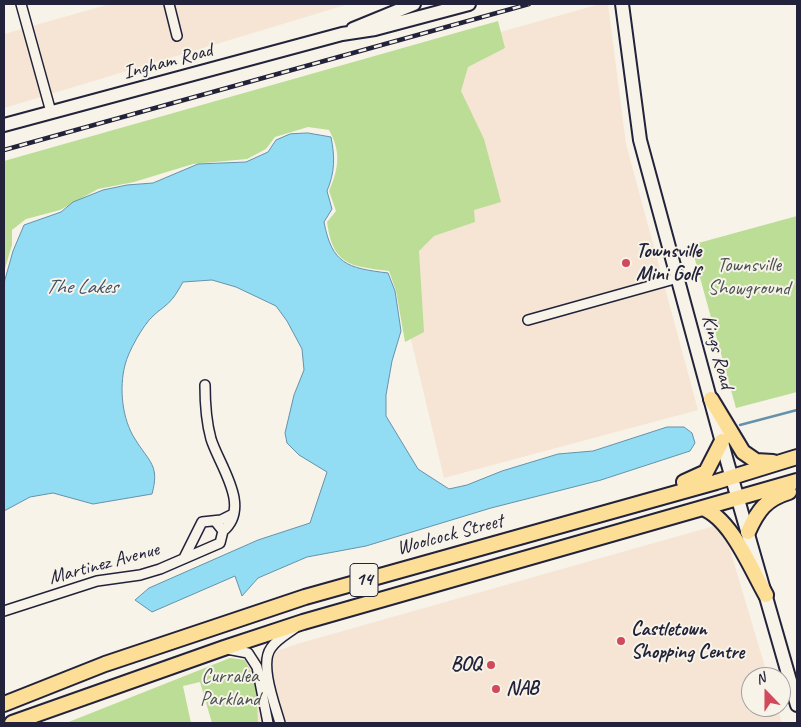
<!DOCTYPE html>
<style>
body{margin:0}
#map{position:relative;width:801px;height:727px;overflow:hidden;background:#f7f3e8;font-family:Caveat,sans-serif}
canvas{display:block}
.frame{position:absolute;inset:0;border:5px solid #22223b;pointer-events:none}
.north{position:absolute;left:741px;top:667px;width:50px;height:50px;box-sizing:border-box;background:#f7f3e8;border:1px solid #a29fa3;border-radius:50%;rotate:338deg;font-size:14px;font-weight:700;line-height:20px;text-align:center;color:#22223b}
.north::after{content:'';display:block;margin:auto;width:18px;height:22px;background:#d1495b;clip-path:polygon(50% 0,100% 100%,50% 72%,0 100%)}
</style>
<div id="map">
<canvas width="801" height="727"></canvas>
<div class="frame"></div>
<div class="north">N</div>
</div>
<script>
const g = document.querySelector('canvas').getContext('2d');
g.lineJoin = 'round';
function fill(path, color) {
  g.fillStyle = color;
  g.fill(path, 'evenodd');
}
function stroke(path, color, width, dash) {
  g.strokeStyle = color;
  g.lineWidth = width;
  g.lineCap = dash ? 'butt' : 'round';
  g.setLineDash(dash || []);
  g.stroke(path);
}
function label(font, color, halo, rows, align = 'center') {
  g.font = font + ' Caveat,sans-serif';
  g.lineWidth = 4;
  g.setLineDash([]);
  g.textBaseline = 'middle';
  g.strokeStyle = halo;
  g.fillStyle = color;
  for (const [text, x, y, turn = 0] of rows) {
    g.save();
    g.translate(x, y);
    g.rotate((+turn || 0) * Math.PI / 180);
    g.textAlign = isNaN(turn) ? turn : align;
    if (halo) g.strokeText(text, 0, 0);
    g.fillText(text, 0, 0);
    g.restore();
  }
}
fill(new Path2D(`
 M110,4H349L4,108V34Z
 M600,4H608L626,144L698,410L444,478L348,75Z
 M714,526L724,534L728,543L768,677H751V707H777L782,723H240L225,669L297,644Z`), '#f6e5d4');
fill(new Path2D(`
 M498,21L505,48L468,67L461,91L484,139L501,202L474,210L475,222L434,236L419,251L424,332L405,342L396,291L389,271C349,266 333,265 327,222L336,211L329,191C339,168 341,151 329,130L308,127L275,137L266,149L247,159L193,164L134,182L98,189L60,210L26,219L12,230V245L4,272V161Z
 M797,216V392L736,408L691,245Z
 M230,658L245,660L256,683L258,723H212L200,682L183,686L191,723H66Z`), '#bbdd96');
const water = new Path2D(`
 M308,133L331,137C335,157 335,172 327,191L332,209L324,222C332,264 347,268 388,273L395,291L401,331L392,361L386,395V416L418,469L449,489L467,485L502,471L558,454L593,451L667,427H684L692,433L695,443L690,451L601,480L491,508L366,546L307,557L258,578L242,596L235,576L152,612L135,600L149,588L258,540L310,523L327,472L299,455L287,443L285,433L294,395L304,370L302,349L287,321L276,306L236,287L212,280L183,282C180,287 177,293 173,298C168,305 159,310 153,316C143,325 128,352 125,365C119,388 122,419 135,439C149,462 160,465 152,494L93,504L53,493L30,497L4,511V283L13,251L24,225L61,212L73,202L103,190L127,185L153,183L198,164L246,162L268,152L276,140L290,134Z`);
fill(water, '#92dcf4');
stroke(water, '#6592aa', 1);
stroke(new Path2D(`
 M740,425L797,410`), '#6592aa', 2.5);
const street = new Path2D(`
 M21,4L51,112
 M169,4L177,36
 M528,320L678,278
 M205,385C205,404 206,421 211,439C219,465 252,507 223,531
 M184,558L202,522L221,520L233,514
 M4,611L97,581L140,575L160,569L220,543L223,531L215,521
 M227,649L248,653L257,667L268,723
 M280,723C275,705 259,664 271,648C277,639 287,634 295,628`);
const secondary = new Path2D(`
 M622,4L640,140L727,461L797,705
 M353,29L414,4
 M4,125L342,34L375,29L469,4`);
const primary = new Path2D(`
 M711,399L743,452L756,461L773,462
 M684,482L706,472L722,441
 M702,508C731,518 751,569 766,595
 M748,532C758,510 766,499 789,492
 M4,704L105,664L305,597L716,482L797,457
 M12,723L224,648L303,622L797,481`);
stroke(street, '#22223b', 12);
stroke(secondary, '#22223b', 16);
stroke(primary, '#22223b', 18);
stroke(street, '#f7f3e8', 9);
stroke(secondary, '#f7f3e8', 12);
stroke(primary, '#fdde96', 14);
const rail = new Path2D(`
 M4,150L529,4`);
stroke(rail, '#22223b', 4.5);
stroke(rail, '#f7f3e8', 2.5, [8]);
for (const [x, y, r, color] of [
 [626,263,5,"#d1495b"],
 [621,641,5,"#d1495b"],
 [491,665,5,"#d1495b"],
 [496,689,5,"#d1495b"]
]) {
  const dot = new Path2D();
  dot.arc(x, y, r, 0, 2 * Math.PI);
  g.fillStyle = color;
  g.fill(dot);
  stroke(dot, '#f7f3e8', 2);
}
for (const [x, y, w] of [
 [364,580,28]
]) {
  const box = new Path2D();
  box.roundRect(x - w / 2, y - 16.5, w, 33, 4);
  g.fillStyle = '#f7f3e8';
  g.fill(box);
  stroke(box, '#22223b', 1);
}
label('bold 19px', '#22223b', null, [
 ["14",364,580]
]);
label('20px', '#22223b', '#f7f3e8', [
 ["Ingham Road",168,62,-15],
 ["Kings Road",717,352,75],
 ["Woolcock Street",450,535,-15],
 ["Martinez Avenue",104,564,-15]
]);
label('bold 20px', '#22223b', '#f7f3e8', [
 ["Townsville",636,252],
 ["Mini Golf",636,275],
 ["Castletown",631,630],
 ["Shopping Centre",631,653],
 ["BOQ",481,665,"right"],
 ["NAB",506,689]
], 'left');
label('20px', '#485152', '#f7f3e8', [
 ["Townsville",749,266],
 ["Showground",749,289],
 ["Curralea",230,677],
 ["Parkland",230,700]
]);
label('italic 21px', '#3e5069', '#f7f3e8', [
 ["The Lakes",81,287]
]);
</script>
